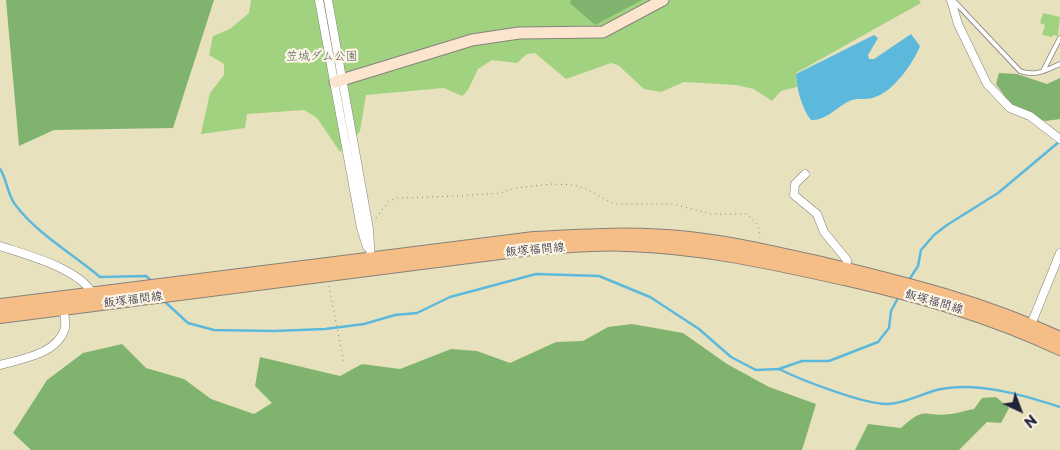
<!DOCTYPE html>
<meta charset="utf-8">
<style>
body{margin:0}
#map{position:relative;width:1060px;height:450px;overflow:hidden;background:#e8e1be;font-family:"Playpen Sans",sans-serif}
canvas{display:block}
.north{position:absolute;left:995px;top:385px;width:50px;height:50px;-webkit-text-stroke:4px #fcf5e5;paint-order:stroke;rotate:137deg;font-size:14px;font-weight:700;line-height:20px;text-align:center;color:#22223b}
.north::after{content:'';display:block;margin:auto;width:18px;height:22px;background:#22223b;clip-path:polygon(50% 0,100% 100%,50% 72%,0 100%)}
</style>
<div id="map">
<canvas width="1060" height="450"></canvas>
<div class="north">N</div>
</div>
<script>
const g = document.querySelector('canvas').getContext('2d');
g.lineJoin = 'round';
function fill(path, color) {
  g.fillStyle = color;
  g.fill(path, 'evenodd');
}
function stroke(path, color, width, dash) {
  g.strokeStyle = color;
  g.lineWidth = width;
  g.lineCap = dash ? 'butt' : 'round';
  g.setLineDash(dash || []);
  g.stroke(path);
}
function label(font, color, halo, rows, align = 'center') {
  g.font = font + ' "Playpen Sans","Klee One",sans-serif';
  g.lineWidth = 4.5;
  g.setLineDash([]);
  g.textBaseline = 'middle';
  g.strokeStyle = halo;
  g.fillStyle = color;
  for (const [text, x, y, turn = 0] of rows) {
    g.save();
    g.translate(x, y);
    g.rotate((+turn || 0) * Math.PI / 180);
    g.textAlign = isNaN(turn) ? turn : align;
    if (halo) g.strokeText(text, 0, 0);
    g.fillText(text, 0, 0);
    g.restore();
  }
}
fill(new Path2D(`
 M251,0H919L921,3L796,73L797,87L781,91L772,101L754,89L736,85L684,82L661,92L644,89L618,65L611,63L566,79L535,53L527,54L517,63L492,60L478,69L468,90L462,96L444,88L366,95L360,131L340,152L317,118L304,110L247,114L245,128L201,134L210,93L224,75V64L209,55L213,36L230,29L249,13Z
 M1043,13L1060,17L1058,36L1053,35L1052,37L1042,35L1045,25L1040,23Z`), '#a1d280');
fill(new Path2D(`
 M6,0H214L173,128L54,130L19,146Z
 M571,0H642L595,25L570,3Z
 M999,73L1017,74L1047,84L1060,78V119L1046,121L1018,115L996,84Z
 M632,324L683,333L727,364L769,387L816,404L802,450H31L13,433L47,380L83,353L122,344L146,368L184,379L211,399L254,414L272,403L255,386L260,357L340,376L362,364L400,369L451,349L477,351L510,363L556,342L583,341L608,327Z
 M996,397L1009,408L1001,423L987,422L959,450H855L868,424L901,428C927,404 924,418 951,414C959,413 967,410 974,409L982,398Z`), '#80b46e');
fill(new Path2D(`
 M911,34L920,46C914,62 893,92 875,97C868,100 859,98 852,100C838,105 827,121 811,120C801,107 797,89 796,74L874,35L878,38L868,55L869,59H874Z`), '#5db9db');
stroke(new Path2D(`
 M0,169C8,181 7,196 17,207C39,235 73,254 100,277L146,276L153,282
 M909,280L918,266L921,250L934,235L947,225L998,193L1060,141
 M163,300L188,323L214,330L274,331L325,329L364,324L395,315L417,313L450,297L536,274L599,276L650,297L699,329L731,357L756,370L779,369L802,361H829L878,342L889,328L891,311L899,296
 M779,369C801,380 863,404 887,404C905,404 922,393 941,389C980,382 1023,395 1060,407`), '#5db9db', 2.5);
const lane = new Path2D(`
 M953,0L1020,71C1035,77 1046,70 1060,64
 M1043,71L1060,38`);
const street = new Path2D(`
 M319,0L361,228L367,247
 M328,0L369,229L371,262
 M951,0L958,24L987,84L1010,108L1030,116L1060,139
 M805,174L795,184L794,195L817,214L824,232L847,260L846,273
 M0,246C27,255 78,268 93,294
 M1030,327L1060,253
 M0,365C21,359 58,354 65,328C66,323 64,315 64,309`);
const secondary = new Path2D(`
 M335,82L472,40L519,33L603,32L663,0`);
const primary = new Path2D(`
 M0,305L534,238C585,235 638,232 689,238C735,243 781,254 826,264C906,283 985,303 1060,338
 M0,317L539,248C568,247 598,243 627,245C701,247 772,263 844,279C919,296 990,316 1060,349`);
stroke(lane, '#85827c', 5.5);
stroke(street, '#85827c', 9);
stroke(secondary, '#85827c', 13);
stroke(primary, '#85827c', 14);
stroke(new Path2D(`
 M376,218L389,201L397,198L458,196L500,193L516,188L552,184L573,185L585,188L614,204H673L711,214H747L758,225L760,238
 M329,286L344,364`), '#85827c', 1, [1, 4]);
stroke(lane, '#fff', 4);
stroke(street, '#fff', 8);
stroke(secondary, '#fbe5cf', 11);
stroke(primary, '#f6be87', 12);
label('12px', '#485750', '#fcf5e5', [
 ["笠城ダム公園",322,57]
]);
label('12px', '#22223b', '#fcf5e5', [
 ["飯塚福間線",535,250,-5],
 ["飯塚福間線",133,300,-7],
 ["飯塚福間線",934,302,16]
]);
</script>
